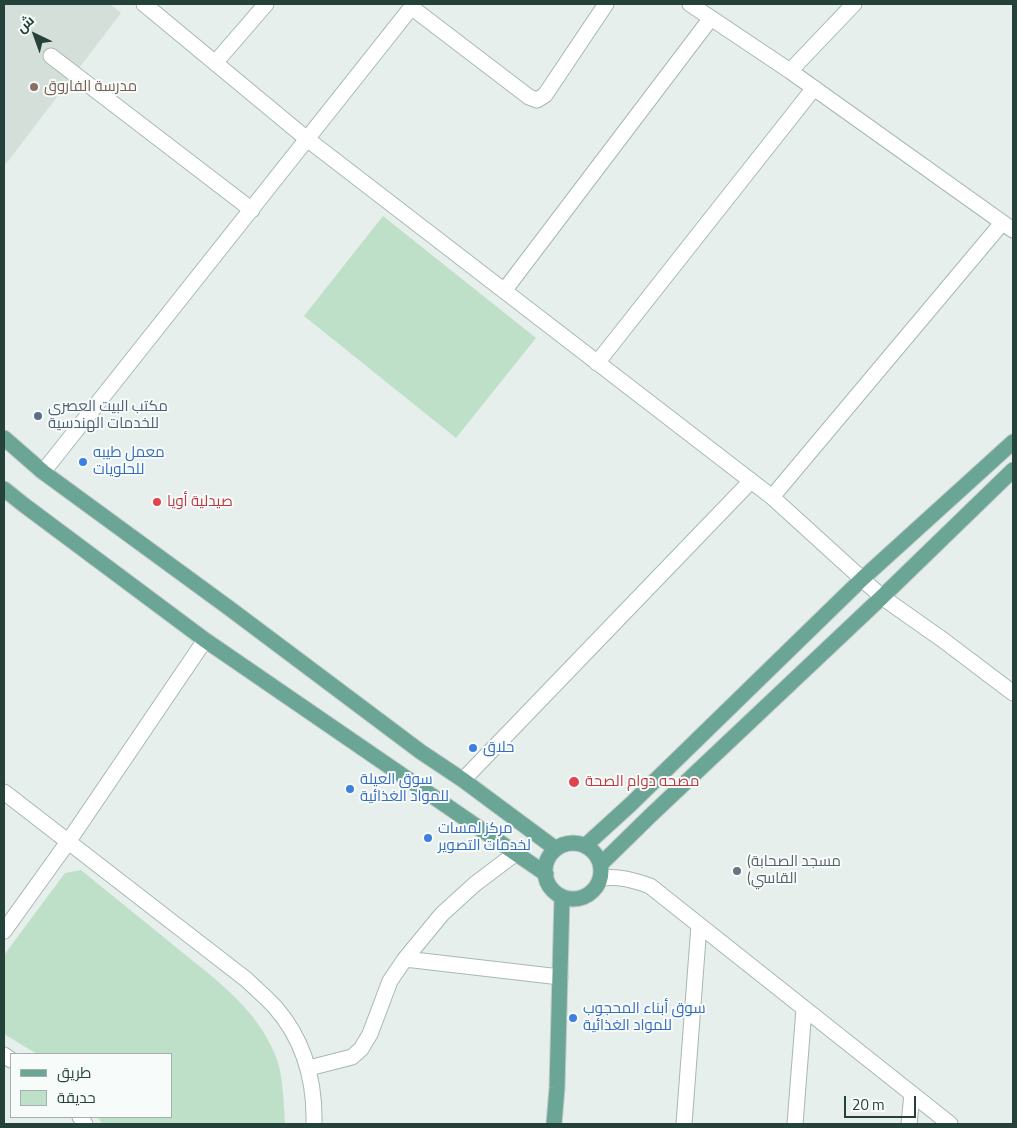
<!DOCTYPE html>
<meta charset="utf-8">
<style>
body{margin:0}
#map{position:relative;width:1017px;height:1128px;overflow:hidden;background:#e6efeb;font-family:"Titillium Web",Cairo,sans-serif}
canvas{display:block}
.frame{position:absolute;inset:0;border:5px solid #24423a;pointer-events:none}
.legend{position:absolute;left:10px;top:1053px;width:162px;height:65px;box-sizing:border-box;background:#f7fbf9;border:1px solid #a3b1ad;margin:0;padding:6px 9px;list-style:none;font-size:15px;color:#24423a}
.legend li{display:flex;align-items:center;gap:10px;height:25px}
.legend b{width:25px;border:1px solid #a3b1ad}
.north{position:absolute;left:10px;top:10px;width:50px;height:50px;-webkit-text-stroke:4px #f7fbf9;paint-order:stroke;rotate:318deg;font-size:14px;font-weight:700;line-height:20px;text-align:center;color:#24423a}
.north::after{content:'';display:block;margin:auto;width:18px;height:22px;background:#24423a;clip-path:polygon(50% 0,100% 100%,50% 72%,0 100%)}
.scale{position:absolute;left:844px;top:1096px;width:72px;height:22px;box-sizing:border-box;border:2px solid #24423a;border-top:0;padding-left:6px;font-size:15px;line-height:18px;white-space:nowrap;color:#24423a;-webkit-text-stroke:4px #f7fbf9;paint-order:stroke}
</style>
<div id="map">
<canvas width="1017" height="1128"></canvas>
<div class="frame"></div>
<ul class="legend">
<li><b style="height:6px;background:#6aa596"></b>طريق</li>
<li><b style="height:14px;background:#bfe0c8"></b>حديقة</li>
</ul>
<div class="north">ش</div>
<div class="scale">20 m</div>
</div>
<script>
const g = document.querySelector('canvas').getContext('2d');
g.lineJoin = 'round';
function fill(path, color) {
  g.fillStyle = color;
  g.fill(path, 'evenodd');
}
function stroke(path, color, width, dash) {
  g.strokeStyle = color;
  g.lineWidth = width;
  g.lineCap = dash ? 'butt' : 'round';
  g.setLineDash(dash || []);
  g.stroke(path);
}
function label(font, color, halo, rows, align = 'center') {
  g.font = font + ' "Titillium Web",Cairo,sans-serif';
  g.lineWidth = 4;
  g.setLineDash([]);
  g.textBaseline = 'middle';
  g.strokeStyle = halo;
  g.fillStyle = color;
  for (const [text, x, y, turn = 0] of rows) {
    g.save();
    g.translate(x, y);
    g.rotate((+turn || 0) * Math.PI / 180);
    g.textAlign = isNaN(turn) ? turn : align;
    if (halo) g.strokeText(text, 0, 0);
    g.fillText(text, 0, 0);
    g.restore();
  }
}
fill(new Path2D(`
 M4,4H110L121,13L6,164L4,162Z`), '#d4dfda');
fill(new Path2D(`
 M383,216L536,338L456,438L304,316Z
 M81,870C111,895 142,919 172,944C212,977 257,1007 276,1057C283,1074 284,1105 285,1124H102L98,1117H171V1054H37L4,1034V955L65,873Z`), '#bfe0c8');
const minor = new Path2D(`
 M144,4L307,139L772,497L882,597L943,640L1013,693
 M690,4L790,71L1013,230
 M411,7L529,97L537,100L545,95L606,4
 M51,56L252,210
 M215,63L266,4
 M790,71L854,4
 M504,291L711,18
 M597,363L814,88
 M43,472L414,4
 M772,497L1002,223
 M463,780L751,481
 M4,792L247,980C256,989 266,997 275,1007C304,1040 315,1080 314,1124
 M601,878C620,876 633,880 650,886L950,1124
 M4,931L68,842L205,640
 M405,959L560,977
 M4,1055L11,1060
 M309,1068L352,1057L361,1049L370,1034L390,981L405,959L442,914L475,884L516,853
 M80,1117L85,1124
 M684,1124L699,925
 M795,1124L804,1009
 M909,1124L912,1094`);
const major = new Path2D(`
 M4,438L43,472L229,608L421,752L463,780L556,849
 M4,489L24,505L205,640L546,874
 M545 871a28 28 0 1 1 56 0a28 28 0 1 1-56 0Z
 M586,845L631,804L862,579L1013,442
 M601,864L650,816L882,597L1013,470
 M554,1124L557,1088L562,897`);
stroke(minor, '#a8b8b2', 17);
stroke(major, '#c2cac8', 17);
stroke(minor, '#fff', 15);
stroke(major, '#6aa596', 15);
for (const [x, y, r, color] of [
 [34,87,5,"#8d6e63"],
 [38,416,5,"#5c6f8a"],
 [83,462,5,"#3f7fe0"],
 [157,502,5,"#e0444e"],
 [473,748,5,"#3f7fe0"],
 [574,782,6,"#e0444e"],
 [350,789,5,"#3f7fe0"],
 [428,838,5,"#3f7fe0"],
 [737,871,5,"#6b7280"],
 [573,1018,5,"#3f7fe0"]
]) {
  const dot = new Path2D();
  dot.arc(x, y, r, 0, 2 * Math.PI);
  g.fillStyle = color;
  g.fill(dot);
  stroke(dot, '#f7fbf9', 2);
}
label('15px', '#785e54', '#f7fbf9', [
 ["مدرسة الفاروق",44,87]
], 'left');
label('15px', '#4e5e75', '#f7fbf9', [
 ["مكتب البيت العصرى",48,407],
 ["للخدمات الهندسية",48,424]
], 'left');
label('15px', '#366cbe', '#f7fbf9', [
 ["معمل طيبه",93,453],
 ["للحلويات",93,470],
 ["حلاق",483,748],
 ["سوق العيلة",360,780],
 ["للمواد الغذائية",360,797],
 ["مركز لمسات",438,829],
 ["لخدمات التصوير",438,846],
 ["سوق أبناء المحجوب",583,1009],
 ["للمواد الغذائية",583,1026]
], 'left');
label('15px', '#be3a42', '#f7fbf9', [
 ["صيدلية أويا",167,502],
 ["مصحه دوام الصحة",585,782]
], 'left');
label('15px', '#5b616d', '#f7fbf9', [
 ["(مسجد الصحابة",747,862],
 ["(القاسي",747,879]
], 'left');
</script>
